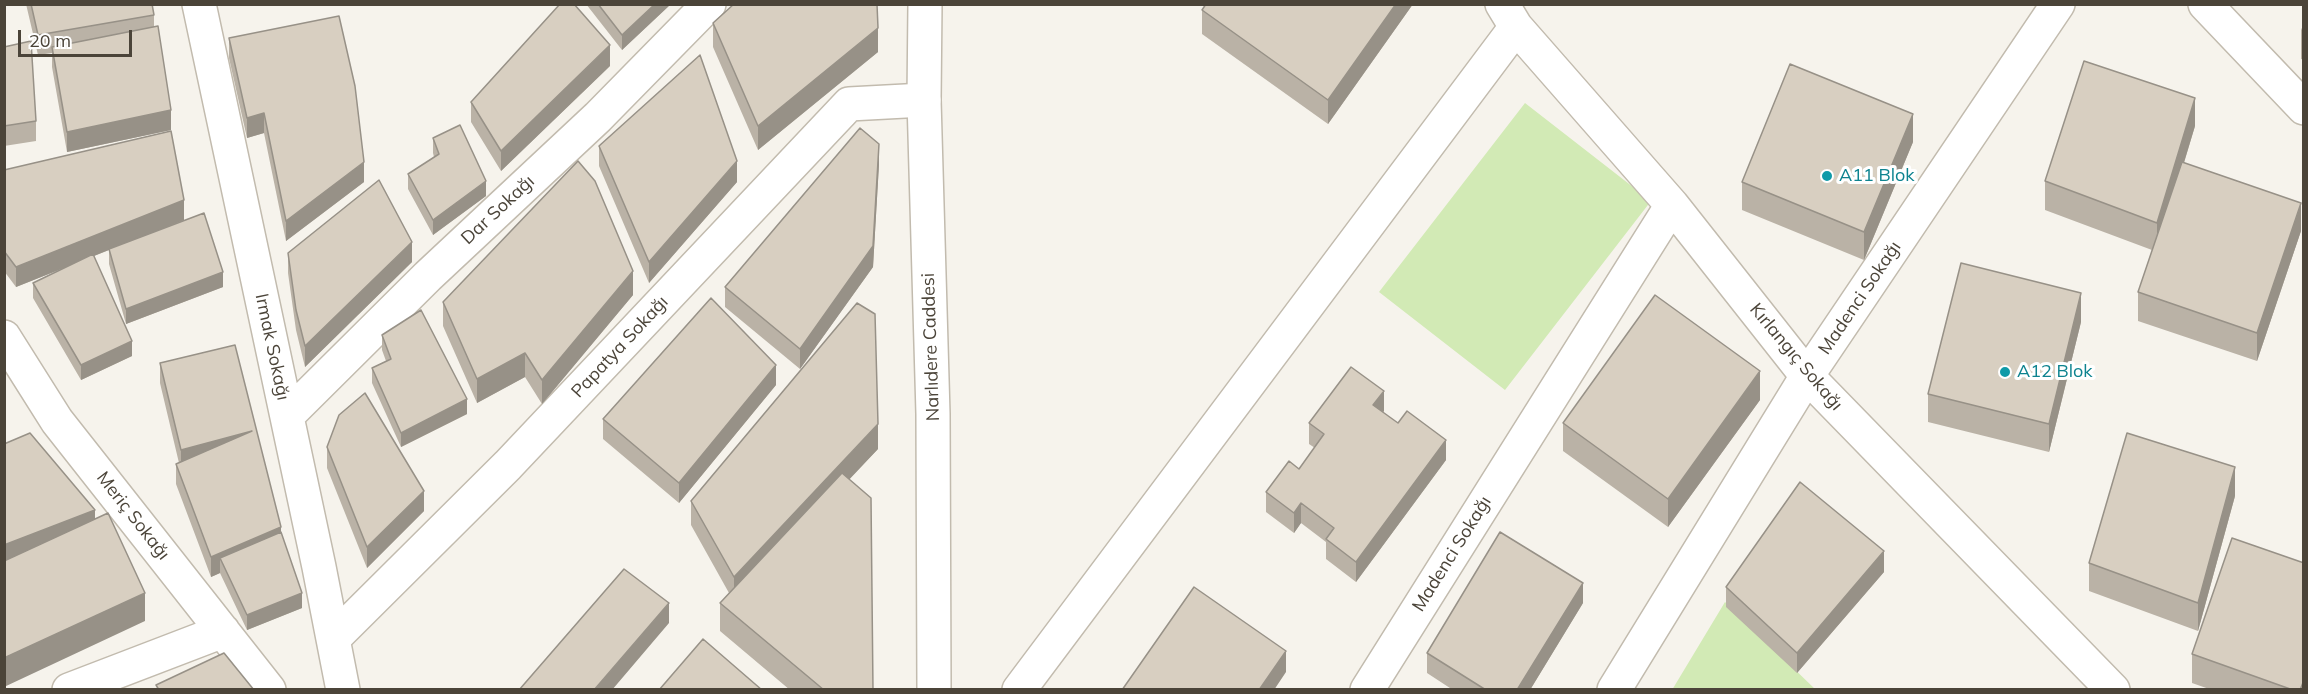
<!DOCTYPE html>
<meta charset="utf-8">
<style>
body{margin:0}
#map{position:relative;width:2308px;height:694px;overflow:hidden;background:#f6f3ec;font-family:Mulish,sans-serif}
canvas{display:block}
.frame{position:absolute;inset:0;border:6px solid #4b4439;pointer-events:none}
.scale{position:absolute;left:18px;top:30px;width:114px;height:27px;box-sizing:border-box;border:3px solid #4b4439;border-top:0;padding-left:8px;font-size:18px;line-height:21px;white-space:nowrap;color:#4b4439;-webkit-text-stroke:4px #fff;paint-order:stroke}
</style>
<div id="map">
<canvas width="2308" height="694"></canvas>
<div class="frame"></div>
<div class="scale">20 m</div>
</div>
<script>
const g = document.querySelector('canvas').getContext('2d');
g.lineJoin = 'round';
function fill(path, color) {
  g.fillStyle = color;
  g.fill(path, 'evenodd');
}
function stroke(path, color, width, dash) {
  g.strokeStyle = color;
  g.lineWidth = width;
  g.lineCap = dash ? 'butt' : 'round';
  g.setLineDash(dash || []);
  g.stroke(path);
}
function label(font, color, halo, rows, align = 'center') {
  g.font = font + ' Mulish,sans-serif';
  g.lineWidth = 6;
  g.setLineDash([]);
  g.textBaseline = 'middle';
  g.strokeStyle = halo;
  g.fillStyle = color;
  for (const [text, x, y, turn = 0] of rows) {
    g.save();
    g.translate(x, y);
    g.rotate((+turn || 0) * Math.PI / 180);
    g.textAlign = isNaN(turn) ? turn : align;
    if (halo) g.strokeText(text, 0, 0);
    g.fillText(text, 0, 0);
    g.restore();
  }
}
fill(new Path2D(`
 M1525,103L1651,201L1505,390L1379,292Z
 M1725,602L1815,689L1672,690Z`), '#d2eab5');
const minor = new Path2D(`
 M199,4L319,567L343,690
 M1502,4L1516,27L1672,205L1807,376L2113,690
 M2205,4L2304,108
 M4,337L57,421L269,690
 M287,416L428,276L598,117L709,4
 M334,638L508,465L849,104L924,100
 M69,690L223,631
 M1019,690L1516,27
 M1367,690L1672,205
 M1614,690L1807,376L2058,4`);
const tertiary = new Path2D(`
 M925,4L924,100L933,414L934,690`);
stroke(minor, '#c2bbae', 36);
stroke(tertiary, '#c2bbae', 36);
stroke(minor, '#fff', 33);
stroke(tertiary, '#fff', 33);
fill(new Path2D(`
 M26,4H152L154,15V27L171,130L67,152L52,67V53L38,55Z
 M586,4H671L622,50Z
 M1413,4L1328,124L1202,34V10Z
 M713,23L878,52L758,150L713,47Z
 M2304,23V60L2301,59V30Z
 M229,38L364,182L286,241L264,133L247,138L229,58Z
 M4,47L36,121V141L4,146Z
 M610,66L501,171L471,122V102Z
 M2195,126L2184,163L2301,231L2257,361L2138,321V292L2152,250L2045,210V181Z
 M433,138L486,196L433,235L408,189V174L434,157L433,153Z
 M1913,142L1864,260L1742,210V182Z
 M599,146L737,182L649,283L599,166Z
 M879,164L873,267L800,369L725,307V287Z
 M4,170L184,220L223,287L126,324L109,264V250L94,256L132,356L81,380L33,298V283L69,266L16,287L4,271Z
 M288,253L412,262L305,367L296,330L288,273Z
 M633,295L542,404L525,377L477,403L443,326V302Z
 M2081,322L2049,452L1928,422V394Z
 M382,335L467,414L401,447L372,383V368L386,361L382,350Z
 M160,363L281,532L302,608L247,630L220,573L211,577L176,484V464L179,463L160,383Z
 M776,385L679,503L603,439V419Z
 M1760,400L1668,527L1563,451V423Z
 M1384,411L1383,412L1446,460L1356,582L1326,559V542L1301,523L1294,533L1266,512V492L1299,469L1315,448L1309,444V423Z
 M327,447L424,511L367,568L327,468Z
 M878,449L849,479L873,690H790L720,631V603L729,593L691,525V501Z
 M2304,466V501L2302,500V472Z
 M2235,496L2198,631L2089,591V563Z
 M1884,572L1797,673L1726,607V587Z
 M1583,603L1530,690H1453L1427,673V653Z
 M2192,654L2304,690H2212L2192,683Z`), '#bab2a6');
fill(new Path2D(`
 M655,4H671L622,50V35Z
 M1396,4H1413L1328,124V100Z
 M878,28V52L758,150V126Z
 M610,45V66L501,171V151Z
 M2195,98V126L2157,251V223Z
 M171,110V130L67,152V132Z
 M264,113V133L247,138V118Z
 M1913,114V142L1864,260V232Z
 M879,144V164L873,267L800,369V349Z
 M737,161V182L649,283V262Z
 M364,162V182L286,241V221Z
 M486,181V196L433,235V220Z
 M184,200V220L16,287V267Z
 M2301,203V231L2257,361V333Z
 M412,242V262L305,367V346Z
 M633,271V295L542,404V380Z
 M223,272V287L126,324V309Z
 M2081,293V322L2049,452V424Z
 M132,341V356L81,380V365Z
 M525,353V377L477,403V379Z
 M776,365V385L679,503V483Z
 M1760,371V400L1668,527V499Z
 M1384,391V411L1373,425V405Z
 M467,399V414L401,447V433Z
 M878,424V449L734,602V577Z
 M252,431L181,470V450Z
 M1446,440V460L1356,582V562Z
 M2235,467V496L2198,631V603Z
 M424,491V511L367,568V547Z
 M1301,503V523L1294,533V513Z
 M95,510V538L4,573V545Z
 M281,527V547L220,558V573L211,577V557Z
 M1884,551V572L1797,673V653Z
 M1583,583V603L1530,690H1517Z
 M145,593V621L4,687V658Z
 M302,593V608L247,630V615Z
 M669,603V623L612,690H594Z
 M1286,651V672L1274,690H1259Z
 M2304,680V690H2300Z`), '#979187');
const building = new Path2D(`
 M31,4H152L154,15L38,35Z
 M560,4H574L610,45L501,151L471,102Z
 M598,4H655L622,35Z
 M734,4H877L878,28L758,126L713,23Z
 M1206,4H1396L1328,100L1202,10Z
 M339,16L355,86L364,162L286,221L264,113L247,118L229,38Z
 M158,26L171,110L67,132L52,47Z
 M31,41L36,121L4,126V47Z
 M700,55L737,161L649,262L599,146Z
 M2084,61L2195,98L2157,223L2045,181Z
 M1790,64L1913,114L1864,232L1742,182Z
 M460,125L486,181L433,220L408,174L439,154L433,138Z
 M860,128L879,144L873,246L800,349L725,287Z
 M171,131L184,200L16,267L4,251V170Z
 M578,161L595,181L633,271L542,380L525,353L477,379L443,302Z
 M2182,162L2301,203L2257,333L2138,292Z
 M379,180L412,242L305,346L296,310L288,253Z
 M204,213L223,272L126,309L109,249Z
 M93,254L132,341L81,365L33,283Z
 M1961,263L2081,293L2049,424L1928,394Z
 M1655,295L1760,371L1668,499L1563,423Z
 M711,298L776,365L679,483L603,419Z
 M857,303L875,314L878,424L734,577L691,501Z
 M421,310L467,399L401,433L372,368L391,359L382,335Z
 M235,345L281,527L211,557L176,464L252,431L181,450L160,363Z
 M1351,367L1384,391L1373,405L1398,423L1407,411L1446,440L1356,562L1326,539L1334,528L1301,503L1294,513L1266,492L1289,461L1299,469L1324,434L1309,423Z
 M365,393L424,491L367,547L327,447L339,415Z
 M30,433L95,510L4,545V444Z
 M2127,433L2235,467L2198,603L2089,563Z
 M842,473L871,498L873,690H824L720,603Z
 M1800,482L1884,551L1797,653L1726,587Z
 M108,513L145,593L4,658V561Z
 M281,532L302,593L247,615L220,558Z
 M1500,532L1583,583L1517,690H1486L1427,653Z
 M2232,538L2304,563V680L2300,690H2293L2192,654Z
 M624,569L669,603L594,690H519Z
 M1194,587L1286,651L1259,690H1122Z
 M703,639L762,690H659Z
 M224,653L254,690H159L156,685Z`);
fill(building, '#d8cfc1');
stroke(building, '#979187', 1.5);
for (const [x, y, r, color] of [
 [1827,176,6,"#0f9aa8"],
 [2005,372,6,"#0f9aa8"]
]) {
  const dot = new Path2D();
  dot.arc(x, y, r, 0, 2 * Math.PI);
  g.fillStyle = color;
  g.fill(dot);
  stroke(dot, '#fff', 2);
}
label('18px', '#0d838f', '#fff', [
 ["A11 Blok",1839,176],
 ["A12 Blok",2017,372]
], 'left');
label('18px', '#4b4439', '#fff', [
 ["Dar Sokağı",498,210,-43],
 ["Madenci Sokağı",1860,298,-56],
 ["Irmak Sokağı",272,347,78],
 ["Papatya Sokağı",620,347,-47],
 ["Narlıdere Caddesi",931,347,-92],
 ["Kırlangıç Sokağı",1796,357,50],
 ["Meriç Sokağı",133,516,52],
 ["Madenci Sokağı",1452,554,-58]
]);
</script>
